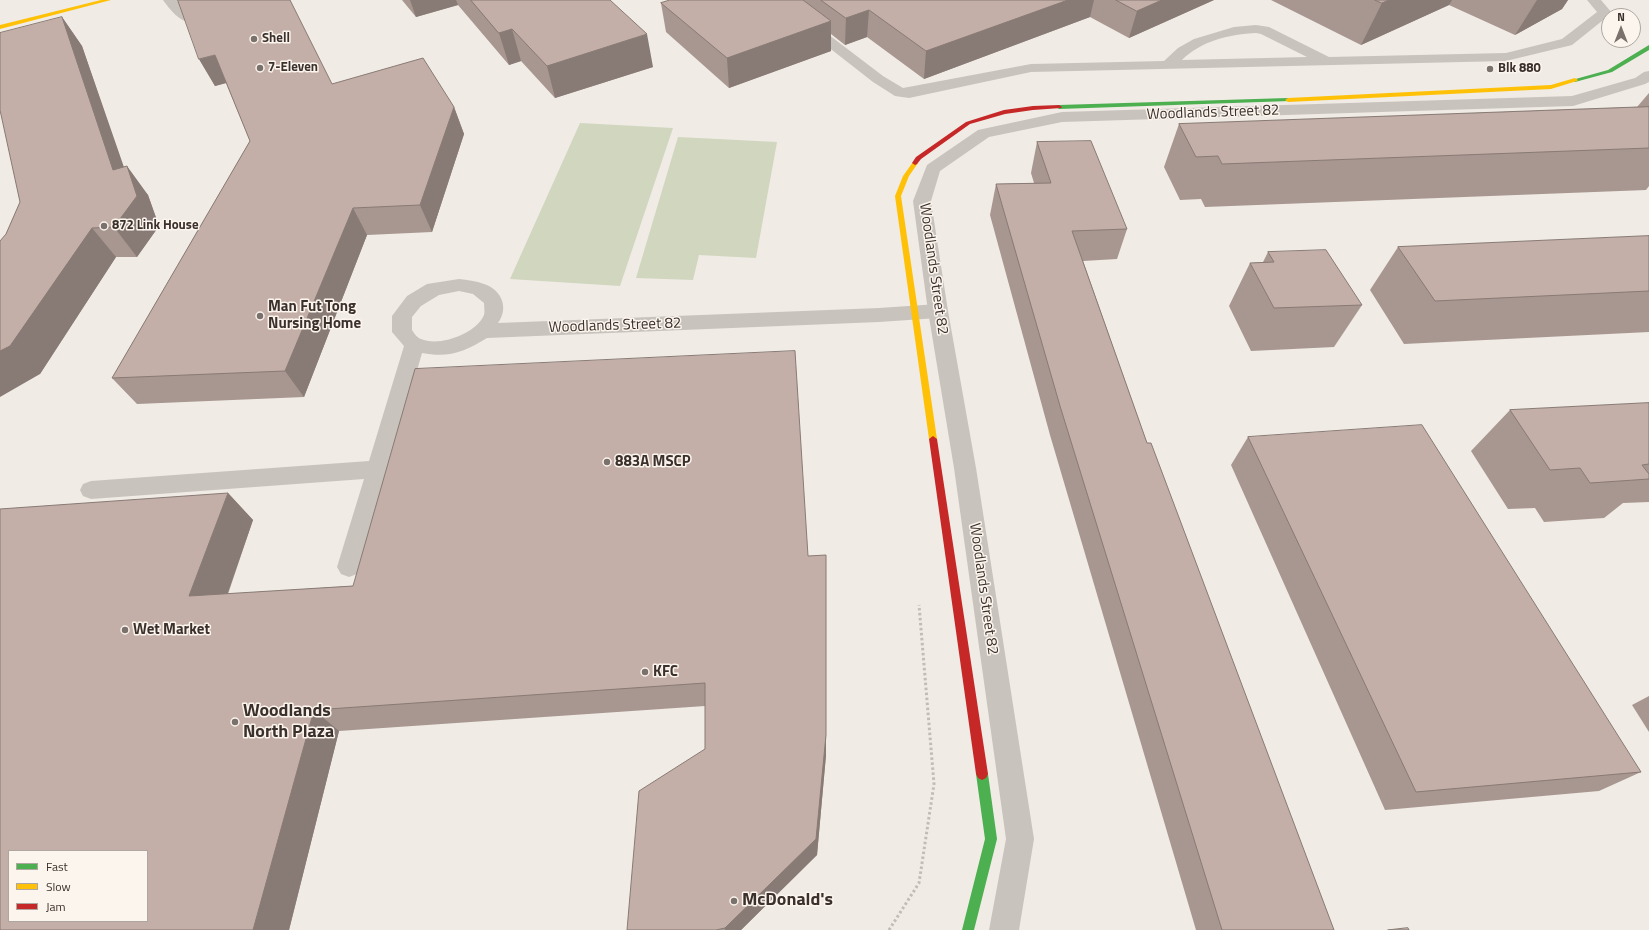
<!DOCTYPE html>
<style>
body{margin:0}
#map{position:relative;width:1649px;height:930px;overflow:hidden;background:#f0ebe5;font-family:"Titillium Web",sans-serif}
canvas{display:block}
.legend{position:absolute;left:8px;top:850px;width:140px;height:72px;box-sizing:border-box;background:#fbf5ee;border:1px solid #aea6a0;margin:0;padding:5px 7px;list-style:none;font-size:12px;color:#3b302b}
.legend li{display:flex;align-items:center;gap:8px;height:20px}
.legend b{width:20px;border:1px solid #aea6a0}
.north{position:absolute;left:1601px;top:8px;width:40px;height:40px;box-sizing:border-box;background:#fbf5ee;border:1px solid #aea6a0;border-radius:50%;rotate:0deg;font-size:11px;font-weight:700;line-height:16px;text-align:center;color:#3b302b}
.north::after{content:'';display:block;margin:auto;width:14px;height:18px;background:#7a716c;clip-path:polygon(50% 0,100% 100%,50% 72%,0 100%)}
</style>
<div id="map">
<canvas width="1649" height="930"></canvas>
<ul class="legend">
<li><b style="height:5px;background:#4caf50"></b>Fast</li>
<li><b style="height:5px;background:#ffc107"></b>Slow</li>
<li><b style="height:5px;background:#c62828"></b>Jam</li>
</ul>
<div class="north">N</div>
</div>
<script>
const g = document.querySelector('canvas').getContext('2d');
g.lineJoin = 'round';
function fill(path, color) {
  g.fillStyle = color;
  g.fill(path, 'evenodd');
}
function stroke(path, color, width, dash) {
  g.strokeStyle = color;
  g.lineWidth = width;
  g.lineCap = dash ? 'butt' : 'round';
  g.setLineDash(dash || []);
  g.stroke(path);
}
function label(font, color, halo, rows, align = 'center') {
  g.font = font + ' "Titillium Web",sans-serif';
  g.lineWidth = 3;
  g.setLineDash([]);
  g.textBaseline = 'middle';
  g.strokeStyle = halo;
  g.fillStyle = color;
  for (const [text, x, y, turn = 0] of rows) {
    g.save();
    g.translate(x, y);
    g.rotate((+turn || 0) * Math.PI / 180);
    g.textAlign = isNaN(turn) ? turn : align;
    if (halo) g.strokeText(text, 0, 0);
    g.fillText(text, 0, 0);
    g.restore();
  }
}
fill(new Path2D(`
 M580,123L673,128L620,286L510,279Z
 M678,137L777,142L756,258L699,255L693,280L636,278Z`), '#d1d6bf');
stroke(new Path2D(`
 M889,930L919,883L934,784L919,605`), '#c2bbb6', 3, [2.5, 2.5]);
fill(new Path2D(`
 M163,0H177L187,11L196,16L198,19L196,22C182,25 171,11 163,0Z
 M768,0H783L883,76L903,88L1031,64L1164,61L1178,48L1194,39L1234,27L1256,25L1269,27L1329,57L1506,53L1562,39L1597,12L1587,0H1601L1612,13L1572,45L1506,61L1031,72L909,98L895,96L873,82ZM1256,33L1261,34L1307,57L1182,60C1201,41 1230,34 1256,33Z
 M459,279C467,280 476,281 484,284C502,290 509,308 498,323L879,308L938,304L945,306L948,311L945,316L938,318L879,322L487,338C464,352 449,358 422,353L361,567L357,574L349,577L341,574L337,567L364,479L91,499L83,496L80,490L83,484L91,481L369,461L404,346L392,332V316L407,296L427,284ZM459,291L473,294L484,303C484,306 485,312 484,315C476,334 439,347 421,339C417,338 414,333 412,330V317L421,306L439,295Z`), '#c9c3be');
fill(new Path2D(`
 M1649,71V82L1645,84L1573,106L1062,122L989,137L940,171L931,201L948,311L976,468L1034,839L1019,930H989L1006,839L954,468L928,311L913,201L927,165L978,130L1062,112L1572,96L1635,78L1644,72Z`), '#c9c3be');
fill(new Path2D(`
 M1649,45V50L1612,72L1575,82L1572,80L1608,70Z
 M1288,98L1290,99V101L1059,109L1056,107L1059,105Z
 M982,768L986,770L988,774L997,839L974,930H962L985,839L976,774L978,770Z`), '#4caf50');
fill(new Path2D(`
 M101,0H111L0,29V25Z
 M1575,78L1578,80L1577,81L1551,89L1288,102L1285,100L1288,98L1551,85Z
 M915,161L918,163L909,176L901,196L937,439L933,442L929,439L895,196L903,176L913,162Z`), '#ffc107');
fill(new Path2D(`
 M1059,105L1062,107L1061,108L1033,110L1005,114L970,124L921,159L917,164L915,165L912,163L916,157L966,122L1004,110L1033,106Z
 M933,436L937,439L988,774L986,778L982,780L978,778L976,774L929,439Z`), '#c62828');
fill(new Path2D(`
 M402,0H610L653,67L555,98L521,61L509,65L458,5L416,17Z
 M670,0H1214L1129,38L1090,17L924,79L867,37L845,45L831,34V51L729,88L666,32L661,3Z
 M1271,0H1568L1562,9L1515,35L1449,5L1361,45Z
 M62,17L82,46L123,167L148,195L159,226L137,257H116L40,374L6,234L20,202Z
 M199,59L454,107L464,134L432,232L367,235L304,397L137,404L112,378L250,141L226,83L215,86Z
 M1649,93V186L1646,190L1205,207L1201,199L1180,200L1164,167L1179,124L1637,107Z
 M1037,142L1127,229L1117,259L1083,261L1147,443L1334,930H1196L1050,435L990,215L996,184L1034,183L1031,173Z
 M1649,236V332L1404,344L1370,290L1398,247Z
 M1268,252L1362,305L1334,347L1251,351L1229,306L1250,263L1263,262Z
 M1649,403V502L1623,503L1604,518L1544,522L1535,508L1508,509L1471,451L1510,410Z
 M1248,437L1641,772L1599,791L1385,810L1231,465Z
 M228,493L253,520L228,594L808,556L826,755L817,855L741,930H627L705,749V706L339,731L289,930H0Z
 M1649,696V732L1632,705Z`), '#a89690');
fill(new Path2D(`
 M410,0H456L458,5L416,17Z
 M1068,0H1094L1090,17L924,79L926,51Z
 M1162,0H1214L1129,38L1137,11Z
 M1389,0H1452L1449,5L1361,45L1382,3Z
 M1537,0H1568L1562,9L1515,35Z
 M869,10L867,37L845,45L846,18Z
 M62,17L82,46L135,199L113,170Z
 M831,21V51L729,88L727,58Z
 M512,29L521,61L509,65L499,33Z
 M647,34L653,67L555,98L547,66Z
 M215,55L230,82L215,86L199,59Z
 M454,107L464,134L432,232L420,205Z
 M127,166L148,195L159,226L137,257L114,227Z
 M353,208L367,235L304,397L285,371Z
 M92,228L116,257L40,374L0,397V351Z
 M228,493L253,520L218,621L189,596Z
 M314,710L339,731L289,930H253Z
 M826,735V755L817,855L741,930H725V928Z`), '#887a75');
const building = new Path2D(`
 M178,0H290L332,84L423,58L454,107L420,205L353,208L285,371L112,378L250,141L215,55L199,59Z
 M471,0H610L647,34L547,66L512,29L499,33Z
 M670,0H803L831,21L727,58L661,3Z
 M821,0H1068L926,51L869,10L846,18Z
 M1116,0H1162L1137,11Z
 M1375,0H1389L1382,3Z
 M62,17L113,170L127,166L137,196L114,227L92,228L10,346L0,351V241L6,234L20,202L0,110V33Z
 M1649,107V148L1222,164L1218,156L1196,157L1179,124Z
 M1091,141L1127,229L1072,231L1147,443H1151L1334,930H1222L1060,406L996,184L1051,183L1037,142Z
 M1649,236V291L1435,301L1398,247Z
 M1326,250L1362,305L1274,308L1250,263L1274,262L1268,252Z
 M795,351L808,556L826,555V735L816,839L725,928L716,930H627L639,791L705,749V683L314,710L253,930H0V509L228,493L189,596L353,586L415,369ZM9,851H147V921H9Z
 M1649,403V464L1642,465L1649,474V479L1590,483L1580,468L1550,470L1510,410Z
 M1422,425L1641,772L1416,792L1248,437Z
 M1408,928L1409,930H1388Z`);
fill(building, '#c3afa7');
stroke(building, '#887a75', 1);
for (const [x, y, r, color] of [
 [254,39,4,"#7a716c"],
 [260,68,4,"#7a716c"],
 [1490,69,4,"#7a716c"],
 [104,226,4,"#7a716c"],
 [260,316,4,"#7a716c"],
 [607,462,4,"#7a716c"],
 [125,630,4,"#7a716c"],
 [645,672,4,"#7a716c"],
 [235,722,4,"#7a716c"],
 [734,901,4,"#7a716c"]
]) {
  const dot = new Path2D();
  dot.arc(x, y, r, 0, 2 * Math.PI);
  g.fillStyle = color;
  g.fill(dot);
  stroke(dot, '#fbf5ee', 1.5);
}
label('bold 13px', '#3b302b', '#fbf5ee', [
 ["Shell",262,39],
 ["7-Eleven",268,68],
 ["Blk 880",1498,69],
 ["872 Link House",112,226]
], 'left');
label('15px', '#3b302b', '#fbf5ee', [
 ["Woodlands Street 82",1213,113,-2],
 ["Woodlands Street 82",933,269,82],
 ["Woodlands Street 82",615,326,-2],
 ["Woodlands Street 82",983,589,82]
]);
label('bold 15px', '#3b302b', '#fbf5ee', [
 ["Man Fut Tong",268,307],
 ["Nursing Home",268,324],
 ["883A MSCP",615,462],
 ["Wet Market",133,630],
 ["KFC",653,672]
], 'left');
label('bold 18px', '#3b302b', '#fbf5ee', [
 ["Woodlands",243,712],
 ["North Plaza",243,733],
 ["McDonald's",742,901]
], 'left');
</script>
